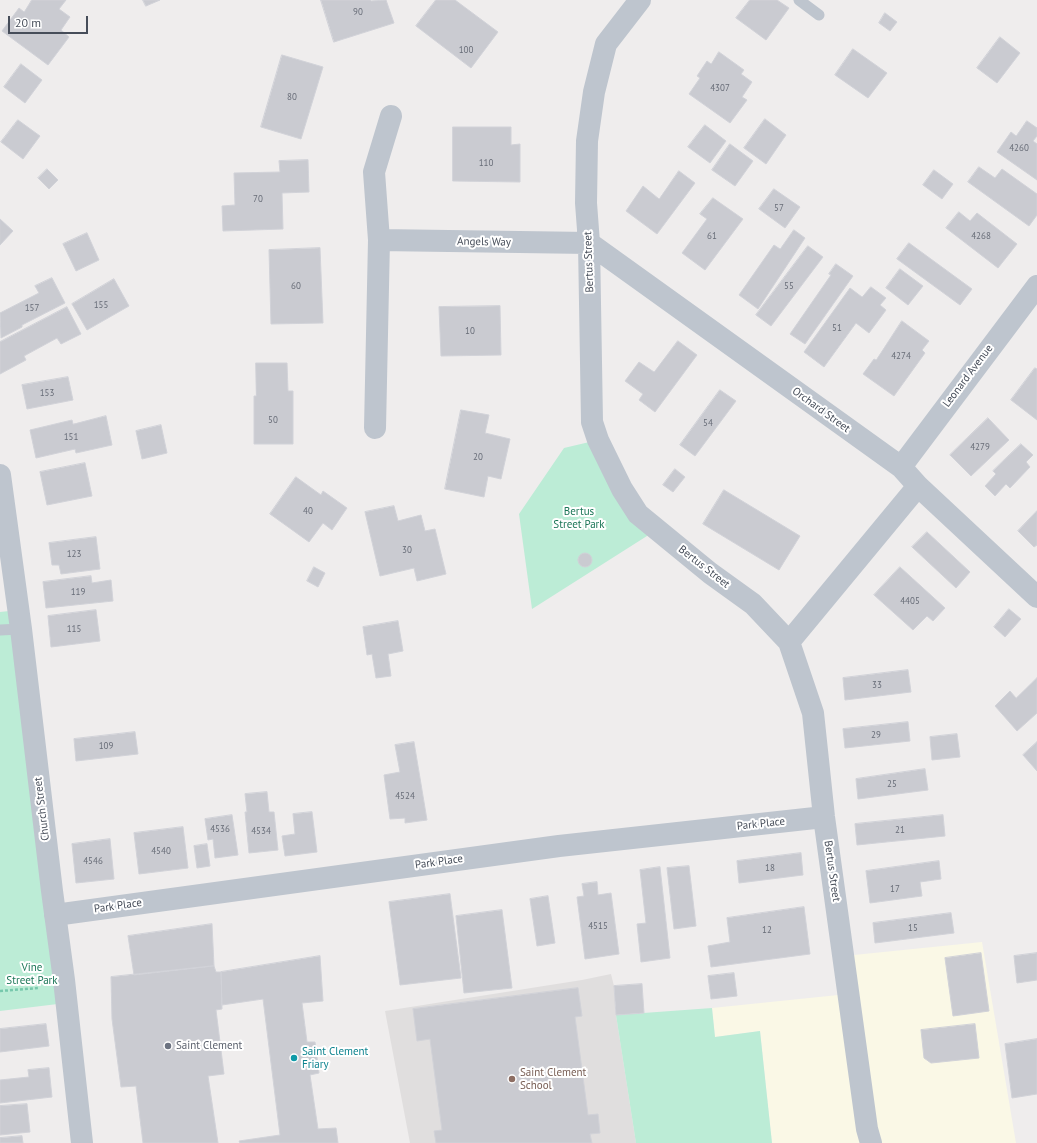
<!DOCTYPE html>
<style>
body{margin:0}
#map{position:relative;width:1037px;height:1143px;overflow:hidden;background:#efeded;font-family:"PT Sans",sans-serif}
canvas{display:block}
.scale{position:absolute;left:8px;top:16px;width:80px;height:18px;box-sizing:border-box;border:2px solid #464d59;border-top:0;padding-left:5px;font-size:12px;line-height:14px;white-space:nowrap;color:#464d59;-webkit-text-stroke:3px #fff;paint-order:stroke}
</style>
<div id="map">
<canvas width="1037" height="1143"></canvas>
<div class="scale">20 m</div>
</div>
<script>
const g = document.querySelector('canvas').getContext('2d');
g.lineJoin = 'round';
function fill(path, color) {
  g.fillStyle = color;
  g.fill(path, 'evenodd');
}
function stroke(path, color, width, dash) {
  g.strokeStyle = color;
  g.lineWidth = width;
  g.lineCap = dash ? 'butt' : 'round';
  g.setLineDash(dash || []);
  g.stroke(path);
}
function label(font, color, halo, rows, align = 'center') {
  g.font = font + ' "PT Sans",sans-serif';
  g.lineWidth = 4;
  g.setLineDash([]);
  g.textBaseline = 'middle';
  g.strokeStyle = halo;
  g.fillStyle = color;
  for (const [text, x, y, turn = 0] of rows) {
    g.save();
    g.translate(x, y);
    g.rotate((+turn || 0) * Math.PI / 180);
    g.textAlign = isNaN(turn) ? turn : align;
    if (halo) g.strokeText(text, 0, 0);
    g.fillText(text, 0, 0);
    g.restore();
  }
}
fill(new Path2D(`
 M982,942L1016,1143H772L760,1031L715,1037L712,1008L848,994L844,956Z`), '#faf8e6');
fill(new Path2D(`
 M611,974L614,986L616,1015L636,1143H410L385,1011L582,980Z`), '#e0dede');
fill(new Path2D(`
 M598,440L658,529L532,609L519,514L564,448Z
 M19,610L66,1003L0,1011V612Z
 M712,1008L715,1037L760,1031L772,1143H636L616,1015Z`), '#bcecd6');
const building = new Path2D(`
 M32,0H66L59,9L70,17L61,30L69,37L48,65L2,31L19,8L24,12Z
 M143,0H160L146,6Z
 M321,0H370L371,1L386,0L394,23L334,42Z
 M436,0H455L498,32L471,68L416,26Z
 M750,0H777L789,8L766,40L736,18Z
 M885,13L897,22L890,31L879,23Z
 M1000,37L1020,53L997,83L977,68Z
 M853,49L887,73L868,98L835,75Z
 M719,52L744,70L741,74L752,82L742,97L747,100L730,123L689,94L700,78L697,76L707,61L711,64Z
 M282,55L323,67L301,139L261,127Z
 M21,64L42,80L25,103L4,87Z
 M765,119L786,135L766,164L744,148Z
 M18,120L40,136L23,159L1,142Z
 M1027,121L1037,128V136L1033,141L1037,144V180L997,152L1011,132L1016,136Z
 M705,125L726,141L710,163L688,147Z
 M453,127H511V145L520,144V182L453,181Z
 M730,144L753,161L735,186L712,170Z
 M308,160L309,192L282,193L283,229L223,231L222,206L235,205L234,173L280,172L279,161Z
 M979,167L995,178L1002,169L1037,194V215L1029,226L968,182Z
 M47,169L58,180L49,189L38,178Z
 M934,170L953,184L942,199L923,185Z
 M679,171L695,183L657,234L626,211L643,186L659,199Z
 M774,189L800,207L785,228L759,209Z
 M713,198L743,219L705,270L682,253L707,219L700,214Z
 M959,212L970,221L977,213L1017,244L998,268L946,228Z
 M0,219L13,231L0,245Z
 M794,230L805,238L758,309L739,295L774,245L780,249Z
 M87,233L99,260L76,271L63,244Z
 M909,243L972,289L960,305L897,259Z
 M808,246L823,257L771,326L756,315Z
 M320,248L323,323L271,324L269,250Z
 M836,264L853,276L805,344L790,334L831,275L829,274Z
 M900,269L923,286L908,305L886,288Z
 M52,278L65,303L22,325V327L1,338L0,313L39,293L35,286Z
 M114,279L129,306L87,330L72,304Z
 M871,287L886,298L880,305L886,310L869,333L856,323L824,367L804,352L850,288L862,297Z
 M500,306L501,355L441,356L439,307Z
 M67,307L81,334L61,344L57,338L24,356L26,360L0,374V342Z
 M902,321L929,341L922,350L925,353L894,396L863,374L874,359L876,360Z
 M678,341L697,355L655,412L639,400L643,394L625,381L639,362L654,372Z
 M256,363H287L288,391H293V444H254V396H256Z
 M1035,368L1037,369V420L1011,400Z
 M68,377L73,400L27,409L22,385Z
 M720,390L736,401L695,456L680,445Z
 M461,410L489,415L485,433L510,439L501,479L488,476L484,497L445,489Z
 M106,416L112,445L76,453L75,449L36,458L30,430L72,420L73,424Z
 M988,418L1009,440L971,476L950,455Z
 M161,425L167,453L142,459L136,431Z
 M1021,444L1033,455L1026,462L1030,467L1010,488L1006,484L995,496L985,486L996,474L993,471Z
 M85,463L92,496L47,505L40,472Z
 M675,469L685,477L673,492L663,485Z
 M296,477L321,495L323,491L347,508L332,530L323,523L309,542L270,514Z
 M724,490L800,536L779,570L703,524Z
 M394,506L398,521L421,515L425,531L435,529L446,574L417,581L414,568L380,576L365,512Z
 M1037,511V545L1034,547L1018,531Z
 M927,532L970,572L956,588L912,547Z
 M96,537L100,569L61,574L59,565H52L49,543Z
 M578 560a7 7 0 1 1 14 0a7 7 0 1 1-14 0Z
 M314,567L325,573L318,587L307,581Z
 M900,567L945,608L933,621L927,616L913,630L874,595Z
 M91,576L92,583L111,580L113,601L46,608L43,582Z
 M1009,609L1021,619L1005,637L994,627Z
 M96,610L100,641L51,647L48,616Z
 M398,621L403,651L388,654L391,676L376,678L372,654L367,655L363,627Z
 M908,670L911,692L845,700L843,678Z
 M1037,678V713L1017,731L995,706L1010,691L1016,698Z
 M908,722L910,741L845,748L843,729Z
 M135,732L138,754L76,761L74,739Z
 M957,734L960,757L932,760L930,737Z
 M414,742L427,820L405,823V818L390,819L384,775L400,772L395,745Z
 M1037,742V771L1023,755Z
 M925,769L928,790L858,799L856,779Z
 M267,792L269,812H274L278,850L249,853L245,812H247L245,794Z
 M312,812L317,852L285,856L282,836L295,834L293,814Z
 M232,815L238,855L215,858L213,839L208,840L205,819Z
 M943,815L945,836L857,845L855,824Z
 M183,827L188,868L139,874L134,833Z
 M110,839L114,879L76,883L72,844Z
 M207,844L210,866L197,868L194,846Z
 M801,853L803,875L739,883L737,861Z
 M939,861L941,879L920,882L922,896L870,903L866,871Z
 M689,866L696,926L674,929L667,868Z
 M660,867L670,958L641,962L637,924L646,923L640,870Z
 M597,882L598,895L611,893L619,954L585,959L577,897L584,896L582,884Z
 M450,894L461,978L400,985L389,902Z
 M548,896L555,943L537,946L530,899Z
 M804,907L810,954L711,967L708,946L730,942L727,918Z
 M502,910L512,988L464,993L456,916Z
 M951,913L954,933L875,943L873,923Z
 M212,924L214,966L134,975L128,936Z
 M981,953L989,1011L953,1016L945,958Z
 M1037,953V980L1017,983L1014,956Z
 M320,956L323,1001L302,1003L307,1042H315L319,1073L310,1075L318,1129L336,1128L338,1143H240L239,1141L280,1135L263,999L222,1005L221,972Z
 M214,966L216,972H221L222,1009L216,1010L224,1074L208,1076L218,1143H143L136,1086L121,1087L112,1019L111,977Z
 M734,973L737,996L711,999L708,976Z
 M642,984L644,1013L616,1015L614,986Z
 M578,988L582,1016L575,1017L588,1115L598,1114L600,1133L590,1134L592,1143H436L434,1131L442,1130L430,1039L417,1041L413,1009Z
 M46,1024L49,1046L0,1052V1029Z
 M975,1024L979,1058L931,1063L924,1058L921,1030Z
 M1037,1039V1094L1012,1098L1005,1044Z
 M49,1068L52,1097L0,1103V1080L29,1077L28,1070Z
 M27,1104L30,1132L0,1135V1106Z
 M22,1136L23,1143H0V1138Z`);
fill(building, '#cacbd1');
stroke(building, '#d1d2d8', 1);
stroke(new Path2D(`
 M0,991L39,988`), '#76c8ac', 2.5, [3, 2]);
stroke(new Path2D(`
 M799,0L819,15
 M0,630L21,629`), '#bec5ce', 11);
stroke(new Path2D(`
 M640,0L606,44L594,92L587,141L586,203L589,243L592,422L598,440L622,489L638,514L710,573L753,604L789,642L813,713L824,817L867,1129L871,1143
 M379,240L589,243L901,467L918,486L1037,597
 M375,428L379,240L374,172L391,116
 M901,467L1037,286
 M0,475L21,629L52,891L64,980L82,1143
 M789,642L918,486
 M55,915L559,846L824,817`), '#bec5ce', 22);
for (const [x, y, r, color] of [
 [168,1046,4,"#6b7280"],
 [294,1058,4,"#0f9aa8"],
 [512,1079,4,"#8d6e63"]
]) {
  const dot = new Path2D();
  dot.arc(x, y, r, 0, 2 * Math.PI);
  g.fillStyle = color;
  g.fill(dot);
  stroke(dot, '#fff', 1.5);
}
label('9px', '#676c77', null, [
 ["90",358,12],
 ["100",466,50],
 ["4307",720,88],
 ["80",292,97],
 ["4260",1019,148],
 ["110",486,163],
 ["70",258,199],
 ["57",779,208],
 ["61",712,236],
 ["4268",981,236],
 ["60",296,286],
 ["55",789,286],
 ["155",101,305],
 ["157",32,308],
 ["51",837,328],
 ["10",470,331],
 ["4274",901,356],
 ["153",47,393],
 ["50",273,420],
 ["54",708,423],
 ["151",71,437],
 ["4279",980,447],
 ["20",478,457],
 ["40",308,511],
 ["30",407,550],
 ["123",74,554],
 ["119",78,592],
 ["4405",910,601],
 ["115",74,629],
 ["33",877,685],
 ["29",876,735],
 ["109",106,746],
 ["25",892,784],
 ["4524",405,796],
 ["4536",220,829],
 ["21",900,830],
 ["4534",261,831],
 ["4540",161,851],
 ["4546",93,861],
 ["18",770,868],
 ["17",895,889],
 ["4515",598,926],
 ["15",913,928],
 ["12",767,930]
]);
label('11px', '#464d59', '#fff', [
 ["Angels Way",484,242,1],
 ["Bertus Street",589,262,-92],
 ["Leonard Avenue",968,376,-53],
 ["Orchard Street",821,410,36],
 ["Bertus Street",704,567,38],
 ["Church Street",42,809,-97],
 ["Park Place",761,824,-6],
 ["Park Place",439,862,-8],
 ["Bertus Street",832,871,82],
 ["Park Place",118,906,-8]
]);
label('11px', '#1b7657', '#fff', [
 ["Bertus",579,512],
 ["Street Park",579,525],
 ["Vine",32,968],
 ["Street Park",32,981]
]);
label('11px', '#5b616d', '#fff', [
 ["Saint Clement",176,1046]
], 'left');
label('11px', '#0d838f', '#fff', [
 ["Saint Clement",302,1052],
 ["Friary",302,1065]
], 'left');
label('11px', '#785e54', '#fff', [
 ["Saint Clement",520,1073],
 ["School",520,1086]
], 'left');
</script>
